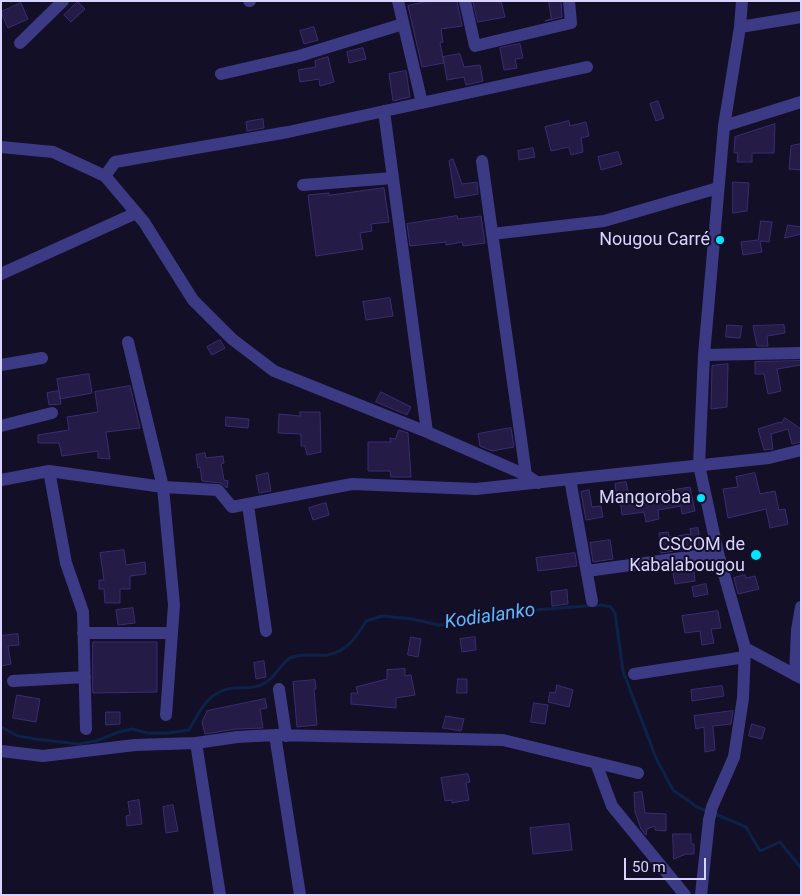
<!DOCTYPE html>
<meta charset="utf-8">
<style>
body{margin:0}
#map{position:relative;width:802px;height:896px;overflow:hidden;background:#130f26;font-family:Roboto,sans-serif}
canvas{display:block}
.frame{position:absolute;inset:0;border:2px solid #d9d4ff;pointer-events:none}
.scale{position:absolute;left:624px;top:858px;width:82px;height:22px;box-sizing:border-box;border:2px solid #d9d4ff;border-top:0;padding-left:6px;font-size:15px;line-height:18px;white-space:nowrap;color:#d9d4ff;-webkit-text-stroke:4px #130f26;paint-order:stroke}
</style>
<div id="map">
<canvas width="802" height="896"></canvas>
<div class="frame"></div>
<div class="scale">50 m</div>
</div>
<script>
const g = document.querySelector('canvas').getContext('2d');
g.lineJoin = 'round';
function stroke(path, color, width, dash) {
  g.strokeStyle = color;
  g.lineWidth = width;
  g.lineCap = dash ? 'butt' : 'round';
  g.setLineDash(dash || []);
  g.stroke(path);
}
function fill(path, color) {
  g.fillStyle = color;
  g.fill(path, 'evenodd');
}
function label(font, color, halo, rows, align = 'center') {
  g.font = font + ' Roboto,sans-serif';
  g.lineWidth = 4;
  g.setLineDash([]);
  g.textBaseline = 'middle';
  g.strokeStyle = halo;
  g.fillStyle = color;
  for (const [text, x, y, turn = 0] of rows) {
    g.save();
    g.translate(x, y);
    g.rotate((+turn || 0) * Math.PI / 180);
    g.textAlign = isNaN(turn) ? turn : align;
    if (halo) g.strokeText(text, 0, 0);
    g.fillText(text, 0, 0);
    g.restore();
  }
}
stroke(new Path2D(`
 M1,727L18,736L36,739L78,744L96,741L119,732L132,729L147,733H168L189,730C200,710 209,690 234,688C243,687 253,689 261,685C276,679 281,661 292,657C304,653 315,656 327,655C347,652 357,636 366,621L382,616L412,619L439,625L469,623L494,613L601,605L611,607L615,613L623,671L656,758L673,790L697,807L707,811
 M713,813L746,827L760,851L780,842L801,868`), '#0c2248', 3);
const building = new Path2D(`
 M429,1H457L462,26L441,29L443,42L440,43L444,63L422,67L408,6Z
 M473,1H501L505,17L478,22Z
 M549,1H561L562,17L545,21L551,19Z
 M78,2L85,9L71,22L64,15Z
 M21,3L28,19L8,28L1,12Z
 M314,27L318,40L304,44L300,31Z
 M520,44L523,58L515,59L517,68L504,70L500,48Z
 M363,48L366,59L349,63L347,52Z
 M460,54L464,67L480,65L483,81L466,85L464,77L447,80L443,57Z
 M328,57L334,82L320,86L319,79L300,82L298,70L316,67L315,61Z
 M406,71L410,97L393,101L389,74Z
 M658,101L664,118L656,121L650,104Z
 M263,119L264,128L247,131L246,122Z
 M569,121L570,126L586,122L589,136L581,138L583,152L571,155L569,147L551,151L545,127Z
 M775,124L774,153H752V162H737L738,153H734L735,137Z
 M801,144V170L789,169L791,146Z
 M533,148L535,157L519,160L518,151Z
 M618,152L622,164L601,170L598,157Z
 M453,159L462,184L477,182L478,194L455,198L449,161Z
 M733,182L749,183L747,211L733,213Z
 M384,188L389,222L371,224L372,231L360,233L363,249L316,256L308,195L329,193V195Z
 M457,216L458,219L481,216L485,243L463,246L462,242L446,245V242L410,246L407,224Z
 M761,221L772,222L769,242L760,241L762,252L743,255L741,242L758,240Z
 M788,225L801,227V234L785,238Z
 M390,298L393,316L366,320L363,302Z
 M727,325L742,326L740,338L726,337Z
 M784,325L785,333L767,336L768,346H757L753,326Z
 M220,340L225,348L212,355L207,347Z
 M801,361V365L777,369L781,391L768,394L764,374H755V362Z
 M728,364L727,407L711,409L712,366Z
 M89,374L92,393L60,399L57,379Z
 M130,386L140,428L106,432L110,459L98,458V451L62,456L59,443H38V435L69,430L67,417L98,412L95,392Z
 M59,391L61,404L49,405L47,393Z
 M381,392L411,407L407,415L376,402Z
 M300,412H320L321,452L307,455L305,446H301V434L278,433L279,414L300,416Z
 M226,417L249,419L248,428L226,426Z
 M785,418L801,429V442L792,444L788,429L771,434L773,449L764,450L758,429L780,422L781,423Z
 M511,428L514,447L492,451L480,446L478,434Z
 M399,430L408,433L411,477H391L390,471H368V442H391L390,438L395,439Z
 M205,453L206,458L223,456L224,463L221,464L224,480L228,481L227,488L221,483L202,481L200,467L198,468L196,455Z
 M268,473L271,491L259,493L256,476Z
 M755,473L760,494L775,491L779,510L785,509L788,524L770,528L766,509L728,518L723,489L738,487L736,477Z
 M626,482L631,504L649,501L648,494L690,487L695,511L682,514L681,506L658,510L659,519L646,522L644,512L622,515L620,498H617L615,484Z
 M589,490L592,507L601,506L603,517L586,520L581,492Z
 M326,503L329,515L313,520L309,508Z
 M698,528L701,547L661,553L659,533L668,532L669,537L691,534L690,529Z
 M610,540L613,559L593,562L590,543Z
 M124,550L126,565L145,562L146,574L130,576V589H120V603H105L104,589H99V580H104L100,553Z
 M575,553L577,566L538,571L536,558Z
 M694,570L695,581L675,584L673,573Z
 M745,575L746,578L755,576L759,589L738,594L734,578Z
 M706,584L708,594L694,597L692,587Z
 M567,590L568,604L552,606L551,592Z
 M133,608L135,623L118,625L116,610Z
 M718,611L721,628L711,629L714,643L702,645L700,631L685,633L682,616Z
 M18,634L19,645L8,646L11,664L1,666V636Z
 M411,637L421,639L418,657L408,655Z
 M475,637L476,650L462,652L460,639Z
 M93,642H157V692L93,693Z
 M264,661L266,677L256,679L254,663Z
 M405,669V676L411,675L415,695L396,698V708L351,704V693H358L356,687L387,679V670Z
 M458,679H467V693H457Z
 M315,680L316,689H314L317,725L297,727L293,682Z
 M557,685L573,690L569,707L548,702L550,692L555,693Z
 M722,686L724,696L692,701L691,690Z
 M17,695L40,699L36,722L13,718Z
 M265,699L267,708L260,709L263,728L236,729L205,734L202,722L207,711Z
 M534,703L548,705L545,724L531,722Z
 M733,711L731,724L713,726L715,750L705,752L704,727L696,729L694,716Z
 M106,712H120V724L106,725Z
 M446,716L464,719L461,731L443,728Z
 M752,724L765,728L762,739L749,736Z
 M468,774L470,782L466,783L469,800L452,803V800L445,801L441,778Z
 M642,792L645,813L666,814V831L655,830V826L647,829L646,835L641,829L635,812L634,793Z
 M139,800L142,824L127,826L126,816L130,815L128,802Z
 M173,805L178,831L166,833L163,807Z
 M569,824L572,850L533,854L530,828Z
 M673,834H691V844H694V854H686L674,859Z`);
fill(building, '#241b47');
stroke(building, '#3b2d73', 1);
stroke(new Path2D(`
 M249,1H250
 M398,1L422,103
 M465,1L475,46L571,23L569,1
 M740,27L801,17
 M20,43L63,1
 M221,74L299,56L403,24
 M384,111L427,432
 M724,126L801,102
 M1,147L53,152L105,176L144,222L193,300L232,339L274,371L427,432L526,475L538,483
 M482,161L526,475
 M105,176L115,162L288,132L587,67
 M303,185L393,178
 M492,234L604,221L718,188
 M1,274L136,213
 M128,342L163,487L174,605L166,715
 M704,355L801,353
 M1,365L42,358
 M1,426L52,413
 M49,471L66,563L83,612L86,729
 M570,479L592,601
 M1,480L49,471L163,487L218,490L232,507L352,484L476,489L769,458L801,450
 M248,505L266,631
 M587,571L718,553
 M83,633H172
 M745,648L801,678
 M634,674L745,657
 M795,675L797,630L801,607
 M13,681L85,677
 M279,689L286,736
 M275,735L300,895
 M196,743L220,895
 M1,751L43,756L135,745L196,743L237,737L275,735L503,740L638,773
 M596,763L612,806L685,895
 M701,895L709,820L712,807L734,757L743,698L745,648L718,553L699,465L704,355L724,126L740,27L742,1`), '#3d3a85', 12);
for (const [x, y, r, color] of [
 [720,240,5,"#00e5ff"],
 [701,498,5,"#00e5ff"],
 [756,555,6,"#00e5ff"]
]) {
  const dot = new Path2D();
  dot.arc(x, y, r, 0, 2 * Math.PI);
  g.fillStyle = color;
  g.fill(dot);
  stroke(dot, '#130f26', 2);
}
label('18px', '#d9d4ff', '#130f26', [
 ["Nougou Carré",710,240],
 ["Mangoroba",691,498],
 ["CSCOM de",745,545],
 ["Kabalabougou",745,566]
], 'right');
label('italic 19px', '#62b6ff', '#130f26', [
 ["Kodialanko",490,617,-8]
]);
</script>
